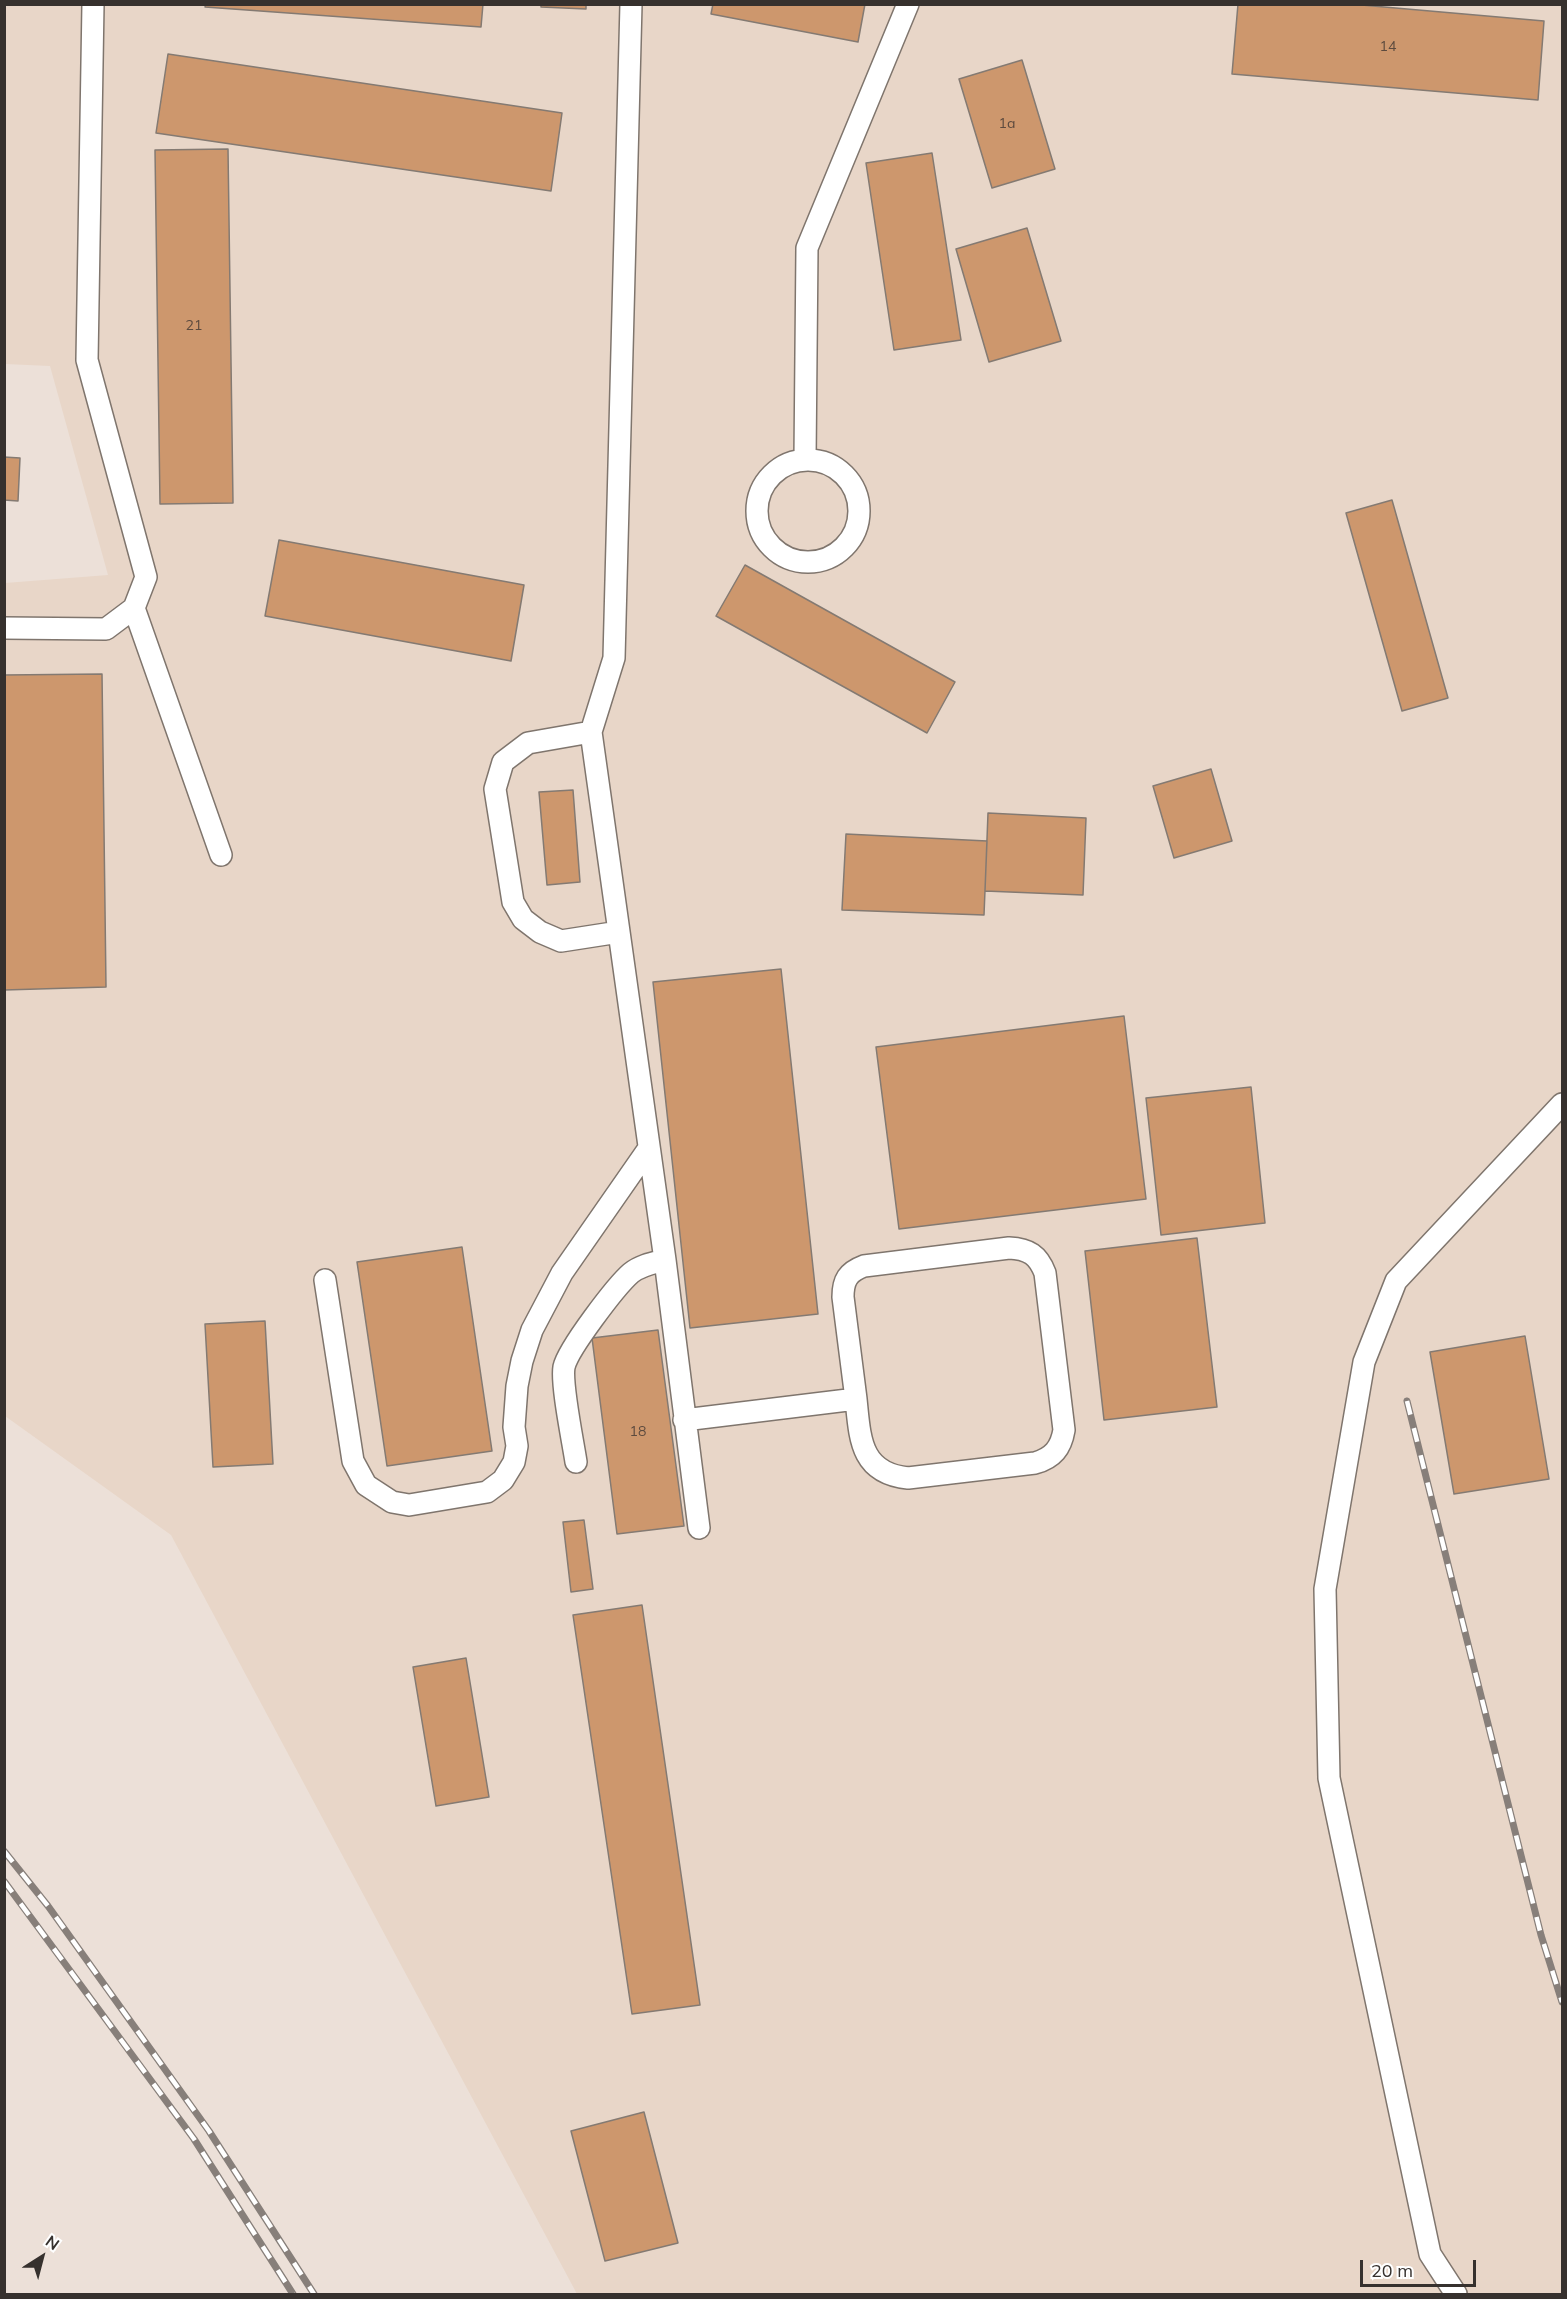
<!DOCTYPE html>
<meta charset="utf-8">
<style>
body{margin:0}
#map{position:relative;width:1567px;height:2299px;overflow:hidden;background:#ece0d8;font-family:Mulish,sans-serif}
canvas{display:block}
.frame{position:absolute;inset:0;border:6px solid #36312e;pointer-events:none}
.north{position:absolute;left:12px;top:2227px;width:60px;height:60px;-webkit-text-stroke:4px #fff;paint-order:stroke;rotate:36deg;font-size:16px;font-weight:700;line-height:24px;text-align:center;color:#36312e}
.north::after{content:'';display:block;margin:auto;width:21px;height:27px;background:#36312e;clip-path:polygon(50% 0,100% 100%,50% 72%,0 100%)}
.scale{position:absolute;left:1360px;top:2260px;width:116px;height:27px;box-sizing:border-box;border:3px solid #36312e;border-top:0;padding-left:8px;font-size:18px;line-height:21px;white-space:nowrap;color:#36312e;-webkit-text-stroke:4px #fff;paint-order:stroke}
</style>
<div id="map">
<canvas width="1567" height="2299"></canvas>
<div class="frame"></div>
<div class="north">N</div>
<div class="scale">20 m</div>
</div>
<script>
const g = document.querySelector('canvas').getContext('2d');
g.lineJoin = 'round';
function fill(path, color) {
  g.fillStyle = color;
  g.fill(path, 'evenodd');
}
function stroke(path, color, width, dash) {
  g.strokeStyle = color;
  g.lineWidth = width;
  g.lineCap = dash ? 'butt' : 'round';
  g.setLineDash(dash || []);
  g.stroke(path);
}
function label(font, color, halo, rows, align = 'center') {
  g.font = font + ' Mulish,sans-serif';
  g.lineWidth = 5;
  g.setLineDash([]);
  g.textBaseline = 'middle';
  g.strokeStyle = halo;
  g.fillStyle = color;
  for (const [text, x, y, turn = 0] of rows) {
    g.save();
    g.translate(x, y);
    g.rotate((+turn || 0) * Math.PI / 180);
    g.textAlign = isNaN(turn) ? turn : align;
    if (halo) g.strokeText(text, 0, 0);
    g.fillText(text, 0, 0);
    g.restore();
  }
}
fill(new Path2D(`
 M5,5H1562V2294H577L171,1535L5,1416V583L108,575L50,366L5,364Z`), '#e8d6c8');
const building = new Path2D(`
 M206,4H483L481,27L205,7Z
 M541,4H586V9L541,7Z
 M713,4H865L858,42L711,14Z
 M1238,4H1350L1544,21L1538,100L1232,74Z
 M168,54L562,113L551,191L156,133Z
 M1022,60L1055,169L992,188L959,79Z
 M228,149L233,503L160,504L155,150Z
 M932,153L961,340L894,350L866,163Z
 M1027,228L1061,341L989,362L956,249Z
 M4,457L20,458L18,501L4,500Z
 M1392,500L1448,698L1402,711L1346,513Z
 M279,540L524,585L511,661L265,616Z
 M745,565L955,682L927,733L716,616Z
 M102,674L106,987L4,990V675Z
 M1211,769L1232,841L1174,858L1153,786Z
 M573,790L580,882L547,885L539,792Z
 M988,813L1086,818L1083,895L985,891Z
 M846,834L987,841L984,915L842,910Z
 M781,969L818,1314L690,1328L653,982Z
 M1124,1016L1146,1199L899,1229L876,1047Z
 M1251,1087L1265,1223L1161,1235L1146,1098Z
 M1197,1238L1217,1407L1104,1420L1085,1251Z
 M462,1247L492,1451L387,1466L357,1262Z
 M265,1321L273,1464L213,1467L205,1324Z
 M658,1330L684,1526L617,1534L592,1338Z
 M1525,1336L1549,1479L1454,1494L1430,1352Z
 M584,1520L593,1589L571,1592L563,1522Z
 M642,1605L700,2005L632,2014L573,1615Z
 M466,1658L489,1797L436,1806L413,1667Z
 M644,2112L678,2243L605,2261L571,2131Z`);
fill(building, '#cd976d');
stroke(building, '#847a72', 1.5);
const lane = new Path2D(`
 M631,4L614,658L591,732L665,1260L699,1528
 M805,459L807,248L908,4
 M757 511a51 51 0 1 1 102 0a51 51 0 1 1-102 0Z
 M134,608L221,855
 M4,628L106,629L134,608L146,577L87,360L93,4
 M591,732L528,743L503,762L495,789L513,902L523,919L540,932L561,941L619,932
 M325,1280L353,1461L366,1485L392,1502L409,1505L487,1492L503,1480L514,1462L517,1446L514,1427L517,1386L522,1361L532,1330L562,1273L649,1148
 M684,1420L856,1399L843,1297C843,1280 848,1272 864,1266L1009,1248C1029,1249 1038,1255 1045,1273L1064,1430C1061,1448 1053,1458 1035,1463L908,1478C860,1473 860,1438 856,1399
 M576,1462C573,1442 561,1384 564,1367C568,1349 616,1286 631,1273C641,1265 653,1263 665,1260
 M1456,2294L1430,2254L1329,1778L1325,1589L1364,1362L1396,1281L1562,1104`);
stroke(lane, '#7f756d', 24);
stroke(lane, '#fff', 21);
const rail = new Path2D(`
 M1407,1401L1541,1935L1562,2002
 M4,1851L48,1906L209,2131L314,2294
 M4,1881L194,2139L293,2294`);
stroke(rail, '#877f7a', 7);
stroke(rail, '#fff', 4.5, [14]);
label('14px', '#5c4a3e', null, [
 ["14",1388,47],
 ["1а",1007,124],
 ["21",194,326],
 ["18",638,1432]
]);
</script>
